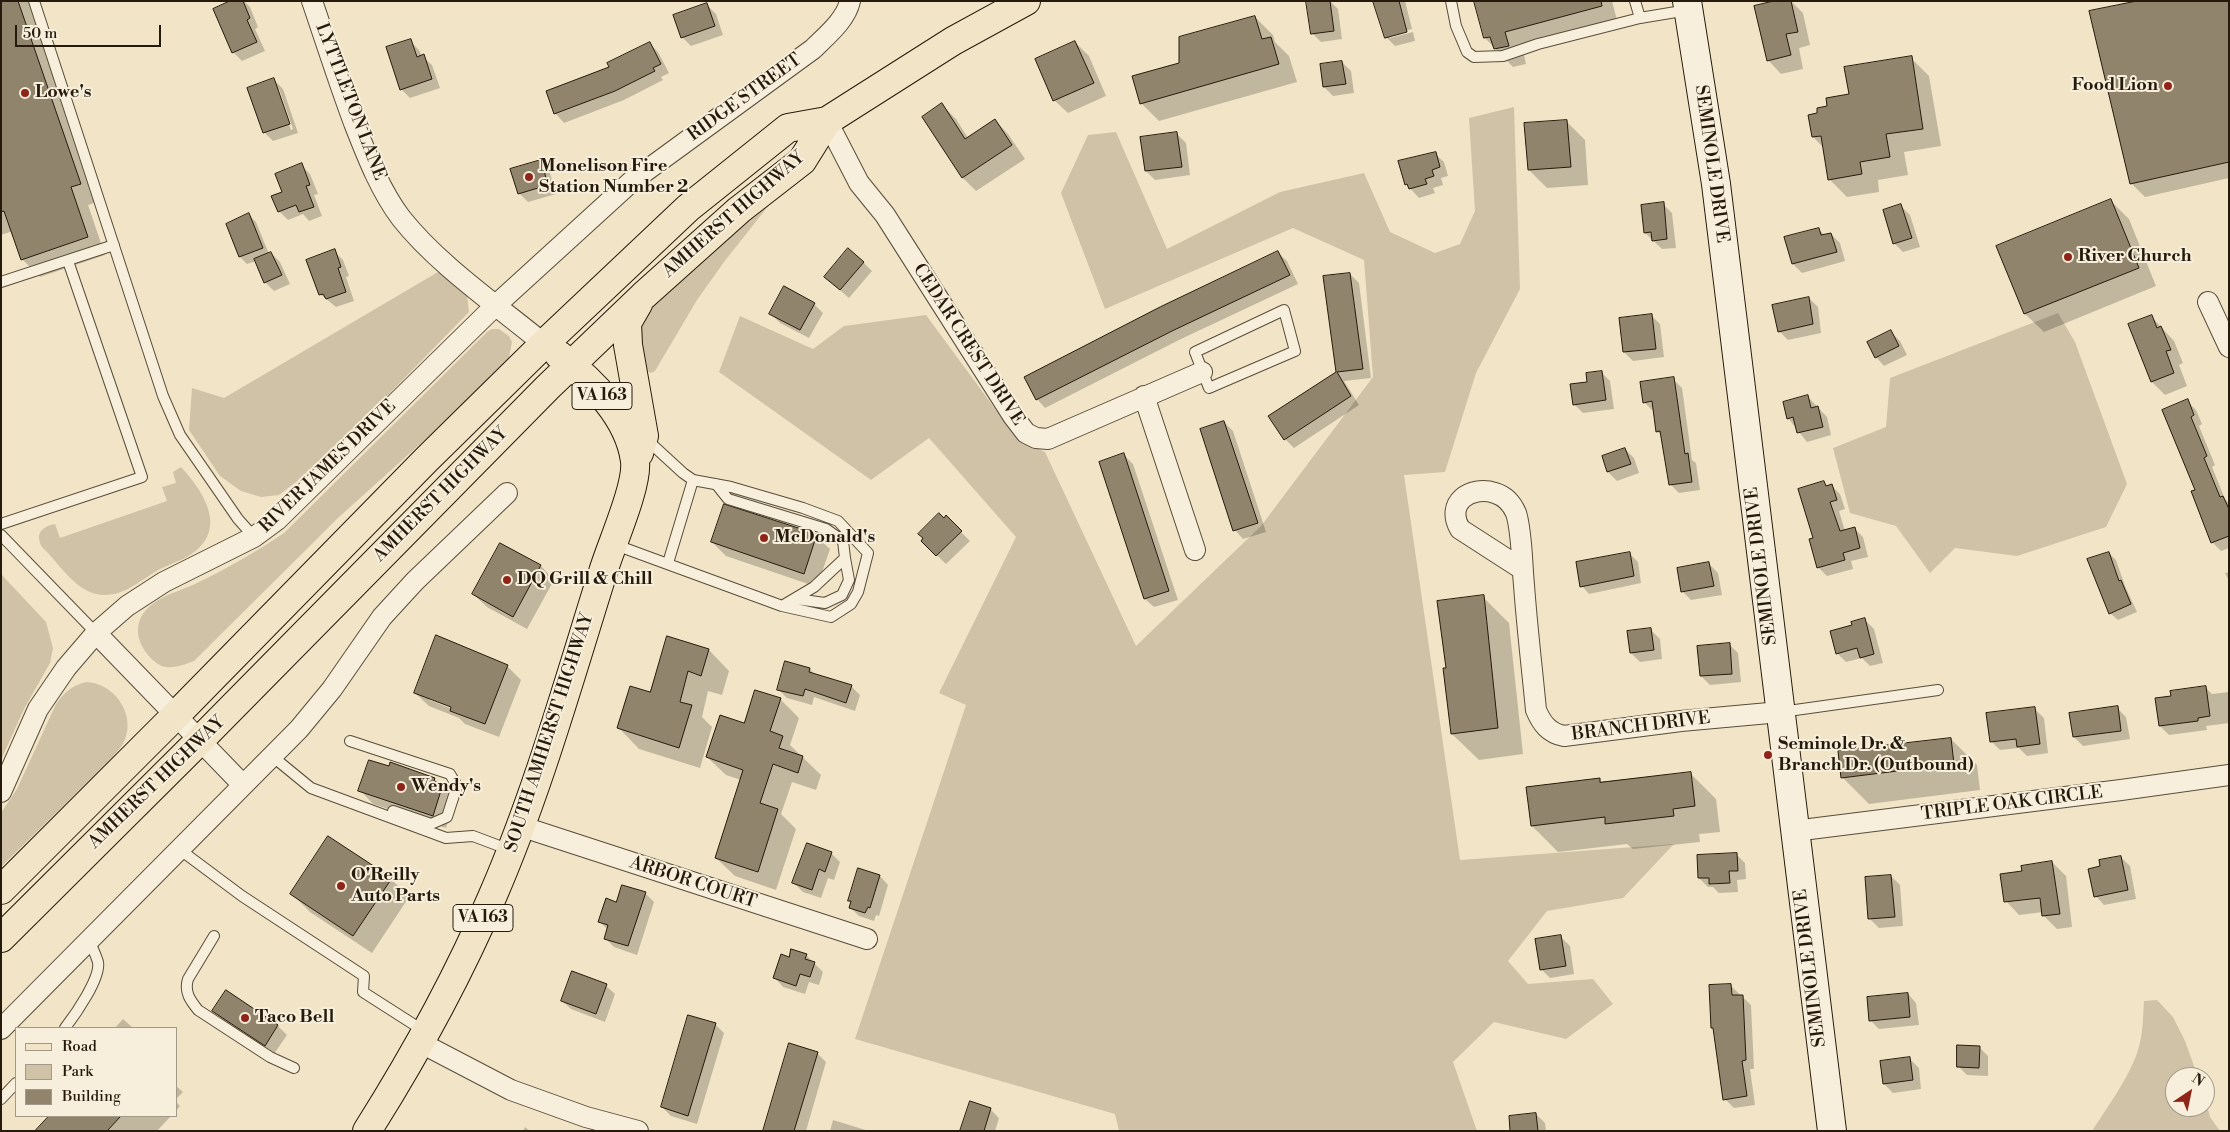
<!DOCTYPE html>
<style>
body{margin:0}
#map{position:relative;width:2230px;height:1132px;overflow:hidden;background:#f2e5c7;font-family:"Libre Bodoni",serif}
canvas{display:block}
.frame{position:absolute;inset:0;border:2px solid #251a0b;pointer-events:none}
.legend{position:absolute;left:15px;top:1027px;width:162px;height:90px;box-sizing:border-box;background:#f7eedb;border:1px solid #a39988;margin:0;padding:6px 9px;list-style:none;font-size:15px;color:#251a0b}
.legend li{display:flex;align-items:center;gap:10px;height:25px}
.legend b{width:25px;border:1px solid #a39988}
.north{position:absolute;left:2165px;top:1067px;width:50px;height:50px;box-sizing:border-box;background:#f7eedb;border:1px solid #a39988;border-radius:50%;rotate:34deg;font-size:14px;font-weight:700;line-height:20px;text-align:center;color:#251a0b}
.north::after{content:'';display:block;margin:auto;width:18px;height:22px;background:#8f2418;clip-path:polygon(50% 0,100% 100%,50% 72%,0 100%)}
.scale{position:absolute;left:15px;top:25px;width:146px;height:22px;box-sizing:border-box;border:2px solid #251a0b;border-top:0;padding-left:6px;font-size:15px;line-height:18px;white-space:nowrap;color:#251a0b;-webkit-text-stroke:4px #f7eedb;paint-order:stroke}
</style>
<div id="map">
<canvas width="2230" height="1132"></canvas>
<div class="frame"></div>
<ul class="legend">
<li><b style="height:6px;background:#f2e5c7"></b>Road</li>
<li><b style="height:14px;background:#cfc2a7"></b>Park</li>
<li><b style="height:14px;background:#90846d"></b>Building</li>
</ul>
<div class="north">N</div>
<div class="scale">50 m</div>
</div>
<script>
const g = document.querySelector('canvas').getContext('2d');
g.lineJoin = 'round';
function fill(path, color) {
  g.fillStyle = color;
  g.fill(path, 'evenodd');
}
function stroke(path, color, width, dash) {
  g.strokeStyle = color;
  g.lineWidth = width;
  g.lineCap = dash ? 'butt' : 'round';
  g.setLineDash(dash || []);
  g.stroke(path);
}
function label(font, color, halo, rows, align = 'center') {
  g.font = font + ' "Libre Bodoni",serif';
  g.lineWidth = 4;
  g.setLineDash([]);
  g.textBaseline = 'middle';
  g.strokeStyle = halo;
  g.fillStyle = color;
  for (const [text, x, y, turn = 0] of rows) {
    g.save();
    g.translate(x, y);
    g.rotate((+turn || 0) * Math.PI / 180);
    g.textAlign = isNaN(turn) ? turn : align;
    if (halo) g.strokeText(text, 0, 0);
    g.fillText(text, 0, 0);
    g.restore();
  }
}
fill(new Path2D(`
 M1514,107L1520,289L1476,373L1445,472L1404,475L1460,860L1674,844L1623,898L1547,911L1508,961L1528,984L1593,979L1613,1004L1566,1039L1494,1022L1453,1062L1477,1131H1119L1115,1114L855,1039L966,705L939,693L1016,537L929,438L871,480L719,372L740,316L813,349L844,326L926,315L1018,440L1045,452L1136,646L1261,526L1373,377L1364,260L1293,228L1105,309L1061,193L1088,135L1116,132L1167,249L1280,192L1364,173L1390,232L1435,253L1460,244L1475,211L1469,118Z
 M773,200L724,262L697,300L655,371L651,373L643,369L639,315L735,228Z
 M438,272L448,276L467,295L469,312L386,397L296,482L279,495L261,497L241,491L220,476L189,430L192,388L224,398Z
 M2058,313L2075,342L2127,484L2106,527L2017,556L1955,548L1930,573L1896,526L1850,513L1833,448L1886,427L1890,378Z
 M492,329H499L509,336L512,342L509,358L448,419L339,517L194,661C184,665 168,671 158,664C138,650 129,624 150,606C162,595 180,591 195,584C226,569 256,552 284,533L487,332Z
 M181,467C204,492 229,530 190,555C179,562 166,565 155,572C137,583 120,599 96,594C74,589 58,562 42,547C35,534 41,527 55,524L60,538L167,501L162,487L176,483L173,472Z
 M1,574L46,622L53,648L50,663L24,709L1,760Z
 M86,682C115,683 138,716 123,744C120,749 115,754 111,759L1,867V813L17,789L56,704C65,692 71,686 86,682Z
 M2157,1000L2173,1017L2185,1041L2198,1077H2175V1107H2205V1098L2210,1117L2220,1131H2092C2107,1108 2130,1076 2138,1050C2143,1034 2143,1018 2144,1001Z`), '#cfc2a7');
fill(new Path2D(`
 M1,1H29L97,202L88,205L105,255L40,277L22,259L13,231L1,235Z
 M233,1H244L250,7L258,27L255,29L265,51L242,61L233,52Z
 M1330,1L1338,9L1342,39L1321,42L1312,33Z
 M1375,1H1405L1412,29L1390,35V38L1413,32L1415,41L1395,46L1386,37Z
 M1475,1H1612L1618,24L1523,50L1526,64L1513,67L1485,38Z
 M1780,1H1791L1803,13L1810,45L1799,48L1803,69L1781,74L1768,60Z
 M2229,1V178L2145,197L2131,183Z
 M707,5L716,14L723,35L691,46L682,37Z
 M1255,17L1273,35L1275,42L1289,56L1297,82L1159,121L1141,103L1180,64Z
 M410,41L419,50L422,56L432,65L440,88L410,98L401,89Z
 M1075,42L1089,56L1106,96L1068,113L1054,100Z
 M649,43L658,52L669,73L661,77L663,80L624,100L564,123L556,114L547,92L610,67Z
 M1911,58L1929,76L1941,146L1904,152L1908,175L1878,180L1879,192L1847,197L1829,179L1824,148L1813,137L1819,114Z
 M1342,62L1351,71L1354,93L1333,96L1324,87Z
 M274,80L283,89L298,133L273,141L264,132ZM276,89H279L293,129L291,130Z
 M942,105L956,119L968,138L995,120L1008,134L1025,159L976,191L963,178L924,117Z
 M1567,122L1585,140L1588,185L1547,188L1529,170Z
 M1177,134L1186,143L1190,175L1155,180L1146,171Z
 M1435,154L1444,162L1448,176L1441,178L1443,185L1433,188L1435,193L1419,198L1406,184Z
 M540,161L549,170L556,194L528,202L519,193Z
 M301,165L310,174L318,194L314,195L322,216L309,221L303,214L288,220L279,211L284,193Z
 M2111,201L2129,219L2156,286L2044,332L2025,314L1998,247Z
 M1663,204L1672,213L1676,248L1662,249L1645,233Z
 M1901,206L1910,215L1920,247L1903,252L1894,243Z
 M249,215L256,222L269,254L271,253L280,262L290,284L274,291L265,282L256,261L247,264L240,257Z
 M1819,229L1825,236L1831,234L1840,243L1845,261L1802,273L1793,264Z
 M334,251L343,260L349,276L346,277L354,301L336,307L320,294Z
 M1278,253L1287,261L1298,284L1181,339L1045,408L1037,399Z
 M863,262L872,271L849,298L835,286Z
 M1350,274L1359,283L1371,378L1344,381L1359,405L1294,448L1285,439L1337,373L1325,277Z
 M1809,298L1818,307L1821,333L1788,340L1779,331Z
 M814,304L823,313L809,338L780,323L771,314Z
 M1651,315L1660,324L1664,357L1633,361L1624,352Z
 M2151,316L2174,341L2183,363L2179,365L2187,386L2165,395L2152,382Z
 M1891,332L1900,341L1907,355L1884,366L1876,357Z
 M1601,372L1610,381L1614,409L1583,413L1574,404L1588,383Z
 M1673,379L1682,388L1692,460L1696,463L1700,490L1679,493L1670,484L1662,436L1657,431L1653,411L1644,402Z
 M1808,397L1827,417L1831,435L1807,442L1788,418Z
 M2187,401L2196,410L2202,424L2199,426L2215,465L2212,467L2225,499L2229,503V548L2221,551L2212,542L2196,490Z
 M1224,422L1233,431L1266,532L1243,539L1235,530Z
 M1625,449L1634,458L1639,473L1617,481L1608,472L1603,457Z
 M1124,455L1133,464L1178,600L1154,607L1145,599Z
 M1824,483L1828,487L1831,485L1840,494L1845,509L1839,511L1845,531L1854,528L1863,537L1868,557L1851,561L1853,569L1827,576L1818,567L1815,539Z
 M946,517L970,541L946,564L922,541Z
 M816,536L830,549L817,587L726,556L712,542Z
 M500,544L541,566L554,580L527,629L487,607L473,594Z
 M2109,553L2116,560L2125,586L2137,612L2118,620L2110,613Z
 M1630,554L1638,562L1641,583L1589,594L1582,586Z
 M1709,564L1718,573L1722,595L1691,600L1682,591Z
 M2229,572V581L2225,573Z
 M1483,597L1509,623L1523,754L1479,760L1452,734L1447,669Z
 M1865,620L1874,629L1883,663L1870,666L1862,658L1846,662L1837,653L1853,626Z
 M1651,630L1660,639L1662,659L1640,662L1631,653Z
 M1729,644L1738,653L1741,682L1710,685L1701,676Z
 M709,650L729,671L722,695L708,691L702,717L712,727L700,768L639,749L619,728L651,694Z
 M786,662L810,669L815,675L851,686L860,695L855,711L814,697L812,705L787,698L778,689Z
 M507,666L521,680L499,737L465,724L459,718L429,706L415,693ZM430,698L458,708L457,711L430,700Z
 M2206,688L2212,694L2229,692V723L2206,726L2207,730L2169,735L2160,726L2156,699L2172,698Z
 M780,699L799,718L790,745L821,775L816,790L792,782L781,814L796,829L776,890L735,876L716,858L741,780L726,775L707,757L745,724Z
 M2117,708L2126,717L2130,739L2083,746L2074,737Z
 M2035,709L2044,718L2048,753L2027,756L2019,748L2000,750L1991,741Z
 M1951,739L1977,765L1980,790L1869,804L1842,777Z
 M1690,773L1716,799L1720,832L1699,834L1700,842L1633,849L1627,844L1558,852L1532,826L1600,780L1603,783Z
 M434,779L456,799L446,828L373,804L360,790Z
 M831,853L840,862L834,880L828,878L821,898L803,892L794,883Z
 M1736,854L1745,863L1746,879L1737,880L1738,892L1719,893L1713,887H1708L1699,878Z
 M2121,857L2130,866L2136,899L2104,905L2096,896L2102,867Z
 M2052,862L2066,876L2072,927L2057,929L2044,916L2043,912L2019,915L2006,901L2023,872Z
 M880,876L888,885L879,916L876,915L874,921L859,916L850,907L852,903L849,900Z
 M1891,876L1900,885L1903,926L1879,928L1870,919Z
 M391,879L409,897L372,953L310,912L292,894Z
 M645,893L654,902L637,955L614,947L605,938L608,930L600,922L617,903Z
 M1561,937L1570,946L1574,974L1550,978L1541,969Z
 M806,955L823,972L819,985L809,982L805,994L783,987L775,978L789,958Z
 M606,986L615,994L605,1022L571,1009L562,1001Z
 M1731,986L1751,1005L1754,1069H1750L1755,1105L1734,1108L1725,1099L1714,1030L1712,1027Z
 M226,992L278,1026L287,1035L274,1054L223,1020L214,1011Z
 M1908,994L1916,1003L1919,1025L1879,1029L1870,1020Z
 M123,1019L133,1028H115Z
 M715,1024L724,1033L697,1124L671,1116L662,1107Z
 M1979,1047L1988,1056V1076L1967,1075L1958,1066Z
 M817,1053L826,1062L806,1131H764Z
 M1910,1059L1919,1068L1921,1089L1893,1093L1884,1084Z
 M176,1086L183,1092L176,1099Z
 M176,1102L180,1106L176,1111Z
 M990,1109L999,1118L995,1131H962Z
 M1536,1114L1545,1123L1546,1131H1511Z
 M51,1116H171L157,1131H37Z
 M833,1120L869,1131H830Z
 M525,1127L530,1131H523Z`), '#0003');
const building = new Path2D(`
 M1,1H18L81,184L71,187L88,237L21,260L4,211L1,212Z
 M230,1H243L250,18L247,20L257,42L232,53L213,9Z
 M1306,1H1330L1334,31L1311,34Z
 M1373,1H1399L1407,32L1385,38Z
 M1474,1H1601L1602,6L1505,32L1509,46L1494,49L1490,37L1484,38Z
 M1774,1H1791L1798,32L1786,34L1791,55L1767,61L1754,6Z
 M2137,1H2229V162L2130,184L2089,11Z
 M707,3L715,26L681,38L673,15Z
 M1255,16L1262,39L1271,37L1279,64L1140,104L1132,76L1179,63V37Z
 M411,39L417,57L424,54L432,79L400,90L386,47Z
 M1075,41L1094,83L1053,101L1035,59Z
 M650,42L661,64L653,68L655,71L615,91L554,114L546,91L609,67L607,63Z
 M1912,56L1923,129L1886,134L1890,157L1860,162L1862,174L1828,180L1821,136L1812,137L1808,115L1817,113V108L1827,106L1826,98L1849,94L1844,67Z
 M1342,61L1346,84L1323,87L1320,64Z
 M274,78L290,124L263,133L247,88Z
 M942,103L965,139L995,119L1012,145L962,178L922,117Z
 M1567,120L1571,167L1528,170L1524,123Z
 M1177,132L1182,167L1145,171L1140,137Z
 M1436,152L1440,167L1432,170L1434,176L1425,179L1427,184L1409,189L1407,184L1405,185L1398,161Z
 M541,160L548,185L518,194L510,169Z
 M302,163L310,185L306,186L314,207L299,212L296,205L278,212L271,196L282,192L275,174Z
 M2111,199L2139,268L2024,314L1996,246Z
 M1664,202L1667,239L1652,241L1651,232L1644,233L1641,205Z
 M1901,204L1912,238L1893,244L1883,210Z
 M249,213L263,248L239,257L226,224Z
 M1819,228L1821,235L1831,233L1837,252L1792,264L1784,237Z
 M848,248L864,262L840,290L824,277Z
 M335,249L341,267L338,268L346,292L326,299L323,294L319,295L306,260Z
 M1278,251L1290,275L1172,331L1036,400L1024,377L1160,307Z
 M271,252L282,275L264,283L254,259Z
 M1350,273L1363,369L1337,372L1351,396L1284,440L1268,416L1336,372L1323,276Z
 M784,286L815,303L800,330L769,314Z
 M1809,297L1813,324L1778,332L1772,305Z
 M1652,314L1656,349L1623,352L1619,318Z
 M2152,315L2157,328L2161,326L2171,350L2166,351L2174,373L2151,382L2128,324Z
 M1891,330L1899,346L1875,358L1867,342Z
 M1602,371L1606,400L1573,405L1570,384L1587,382L1586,373Z
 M1674,377L1685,454L1688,453L1692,482L1669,485L1660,431L1656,432L1652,401L1643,403L1640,382Z
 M1808,395L1811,408L1818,406L1823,427L1797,433L1793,417L1787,419L1783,402Z
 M2188,399L2194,415L2191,417L2207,456L2204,458L2220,497L2223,496L2229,509V536L2211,543L2191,491L2195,490L2162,410Z
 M1224,421L1258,523L1233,531L1200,429Z
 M1625,448L1631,464L1607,472L1602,456Z
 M1124,453L1169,591L1144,599L1099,462Z
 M1824,481L1826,486L1832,484L1837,500L1830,502L1840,531L1855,527L1860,548L1843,553L1845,560L1817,568L1809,539L1813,538L1798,489Z
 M724,504L817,534L804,574L711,542Z
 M939,513L944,518L946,515L962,531L936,556L921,541L923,538L918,534Z
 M500,543L541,565L513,617L472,594Z
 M1630,552L1634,576L1580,587L1576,562Z
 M2109,552L2119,581L2121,580L2131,604L2109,614L2087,559Z
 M1709,562L1714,586L1681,592L1677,568Z
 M1484,595L1498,728L1451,734L1443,668H1446L1437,601Z
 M1865,618L1874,654L1860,658L1857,648L1836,654L1830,631L1852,625L1851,622Z
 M1651,628L1654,650L1630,653L1627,631Z
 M436,635L508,665L485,724L450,711L451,707L414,693Z
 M667,636L709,649L701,676L688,671L680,702L692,705L679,748L617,728L630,686L650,692Z
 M1730,643L1732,674L1700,676L1697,646Z
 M785,661L810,668L809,672L852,685L846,703L805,689L803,696L777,690Z
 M2206,686L2210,716L2198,718V721L2159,726L2155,698L2171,696L2170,691Z
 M755,690L781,698L770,731L783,736L779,748L803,756L798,773L773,764L760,803L778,809L758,872L715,858L743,770L706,757L720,715L744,723Z
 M2118,706L2121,731L2073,737L2069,713Z
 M2035,707L2040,744L2017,747L2016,739L1990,742L1986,713Z
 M1951,738L1954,764L1841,778L1838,751Z
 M369,760L389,766L390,762L435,778L434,781L443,784L433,816L358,791Z
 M1691,772L1695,806L1673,809L1674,816L1605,824V817L1531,826L1526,787L1600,778V782Z
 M328,836L392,878L353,936L290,894Z
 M807,843L832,852L825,872L819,869L812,890L792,883Z
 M1737,853L1738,871H1729L1730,883L1709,884V878H1698L1697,855Z
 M2121,856L2128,890L2094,897L2088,869L2100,866L2099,860Z
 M2052,861L2060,914L2042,916L2040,898L2004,902L2000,874L2022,871L2021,866Z
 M858,868L880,875L870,908L868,907L865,913L849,908L851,901H848Z
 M1891,875L1895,917L1868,919L1865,877Z
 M622,885L646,892L628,946L604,939L608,925L598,922L606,898L616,902Z
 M1561,935L1566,966L1540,970L1535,939Z
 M791,949L807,954L805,959L815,962L810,977L800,974L796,986L773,978L781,954L789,957Z
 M572,971L607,984L596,1014L561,1001Z
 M1731,984L1732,995H1743L1746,1060L1742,1061L1747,1096L1723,1100L1713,1028H1711L1709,985Z
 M226,990L278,1025L265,1046L212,1011Z
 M1908,993L1910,1017L1869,1021L1867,997Z
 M688,1015L716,1023L688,1116L661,1107Z
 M789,1043L818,1052L794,1131H763Z
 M1957,1045L1980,1046L1979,1068L1957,1067Z
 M1910,1057L1913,1080L1883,1084L1880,1061Z
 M970,1101L991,1108L984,1131H960Z
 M1536,1113L1538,1131H1510L1509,1116Z
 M49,1116H121L107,1131H35Z`);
fill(building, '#90846d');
stroke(building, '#251a0b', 1);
const lane = new Path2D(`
 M34,1L163,396L180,435L238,519L254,537
 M1451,1L1456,26L1467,52L1474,57L1503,56L1538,44L1640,18
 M1635,1L1640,18L1688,10
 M1,282L114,245
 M1284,310L1295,351L1209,388L1195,352Z
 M716,484L728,499L826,529L843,541L845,558L814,587L782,606
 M1,524L142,477L68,261
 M1,535L96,633
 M613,544L782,606L831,617L851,604L858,592L868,553L838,521L803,508L731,487L693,480L683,473L646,439
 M668,563L693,480
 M796,599L825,603L842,595L849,580L845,558
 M1781,712L1938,690
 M350,741L450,774L457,786L447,817L431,824L393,811
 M272,756L311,788L446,838L473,836L510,850
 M179,849L242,896L364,976L363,992L424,1031
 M214,936L188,979C184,992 190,1000 198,1010L270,1057L294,1068
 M65,1028C75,1015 101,978 98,962C96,955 92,947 89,940
 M1,1099L16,1083`);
const street = new Path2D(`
 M312,1C326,42 339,83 354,123C367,156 380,190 401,218C438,265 498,306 544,344
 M827,121L859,183L885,215L1013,416L1026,433L1036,438L1048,439L1202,372
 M2208,302L2229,347
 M1144,396L1195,550
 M1522,569L1460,529C1445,503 1470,485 1495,493C1505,496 1512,504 1516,513C1522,531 1522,566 1524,585C1527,627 1532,668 1536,710C1542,724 1549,733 1564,736L1681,721L1780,712
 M96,633L243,785
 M1,792L38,709L66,668L96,633L127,606L164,582L254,537L277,520L496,305L632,181L813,49C826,36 846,20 850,1
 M520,826L867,939
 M1794,831L2121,790L2229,775
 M1,1029L299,729L332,689L382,617L415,581L507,493
 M421,1043L511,1090L586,1117L638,1131`);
const secondary = new Path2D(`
 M1687,1L1716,184L1832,1131`);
const primary = new Path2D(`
 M638,304L627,323L628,345L644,436L639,453
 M176,715L426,460L544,344L688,208L788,128L827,121L953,41L1026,1
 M200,740L548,387L643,296L739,210L802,161L827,121
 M367,1131C415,1055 458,977 493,895C538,791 569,680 603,572C611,545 638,486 635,461C629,417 593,382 559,355`);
const highway = new Path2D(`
 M1,890L176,715
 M1,938L200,740`);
stroke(lane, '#584d3a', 12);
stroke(street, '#584d3a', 22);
stroke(secondary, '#251a0b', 30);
stroke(primary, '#251a0b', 30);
stroke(highway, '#251a0b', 30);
stroke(lane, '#f7eedb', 10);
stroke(street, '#f7eedb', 20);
stroke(secondary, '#f7eedb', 28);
stroke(primary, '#f2e5c7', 28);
stroke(highway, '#f2e5c7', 28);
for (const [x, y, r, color] of [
 [2168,86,5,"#8f2418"],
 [25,93,5,"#8f2418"],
 [529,177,5,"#8f2418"],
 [2068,257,5,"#8f2418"],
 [764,538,5,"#8f2418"],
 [507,580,5,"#8f2418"],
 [1768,755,5,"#8f2418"],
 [401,787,5,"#8f2418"],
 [341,886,5,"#8f2418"],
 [245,1018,5,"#8f2418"]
]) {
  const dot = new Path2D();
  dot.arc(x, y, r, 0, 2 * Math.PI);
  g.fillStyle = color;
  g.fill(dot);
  stroke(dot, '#f7eedb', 2);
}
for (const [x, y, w] of [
 [602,396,60],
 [483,918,60]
]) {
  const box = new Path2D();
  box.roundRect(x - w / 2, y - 13.5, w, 27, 4);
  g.fillStyle = '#f7eedb';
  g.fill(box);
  stroke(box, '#251a0b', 1);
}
label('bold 16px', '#251a0b', null, [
 ["VA 163",602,396],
 ["VA 163",483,918]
]);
label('bold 18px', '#251a0b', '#f7eedb', [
 ["Food Lion",2158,86,"right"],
 ["Lowe's",35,93],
 ["Monelison Fire",539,167],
 ["Station Number 2",539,188],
 ["River Church",2078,257],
 ["McDonald's",774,538],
 ["DQ Grill & Chill",517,580],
 ["Seminole Dr. &",1778,745],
 ["Branch Dr. (Outbound)",1778,766],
 ["Wendy's",411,787],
 ["O'Reilly",351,876],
 ["Auto Parts",351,897],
 ["Taco Bell",255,1018]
], 'left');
label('18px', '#251a0b', '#f7eedb', [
 ["RIDGE STREET",745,98,-36],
 ["LYTTLETON LANE",350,102,69],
 ["SEMINOLE DRIVE",1711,164,82],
 ["AMHERST HIGHWAY",734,215,-41],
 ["CEDAR CREST DRIVE",968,345,57],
 ["RIVER JAMES DRIVE",328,467,-44],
 ["AMHERST HIGHWAY",441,495,-45],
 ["SEMINOLE DRIVE",1762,566,-97],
 ["BRANCH DRIVE",1641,727,-7],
 ["SOUTH AMHERST HIGHWAY",550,733,-72],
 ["AMHERST HIGHWAY",157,783,-44],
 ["TRIPLE OAK CIRCLE",2012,804,-7],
 ["ARBOR COURT",693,883,18],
 ["SEMINOLE DRIVE",1811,968,-97]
]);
</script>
